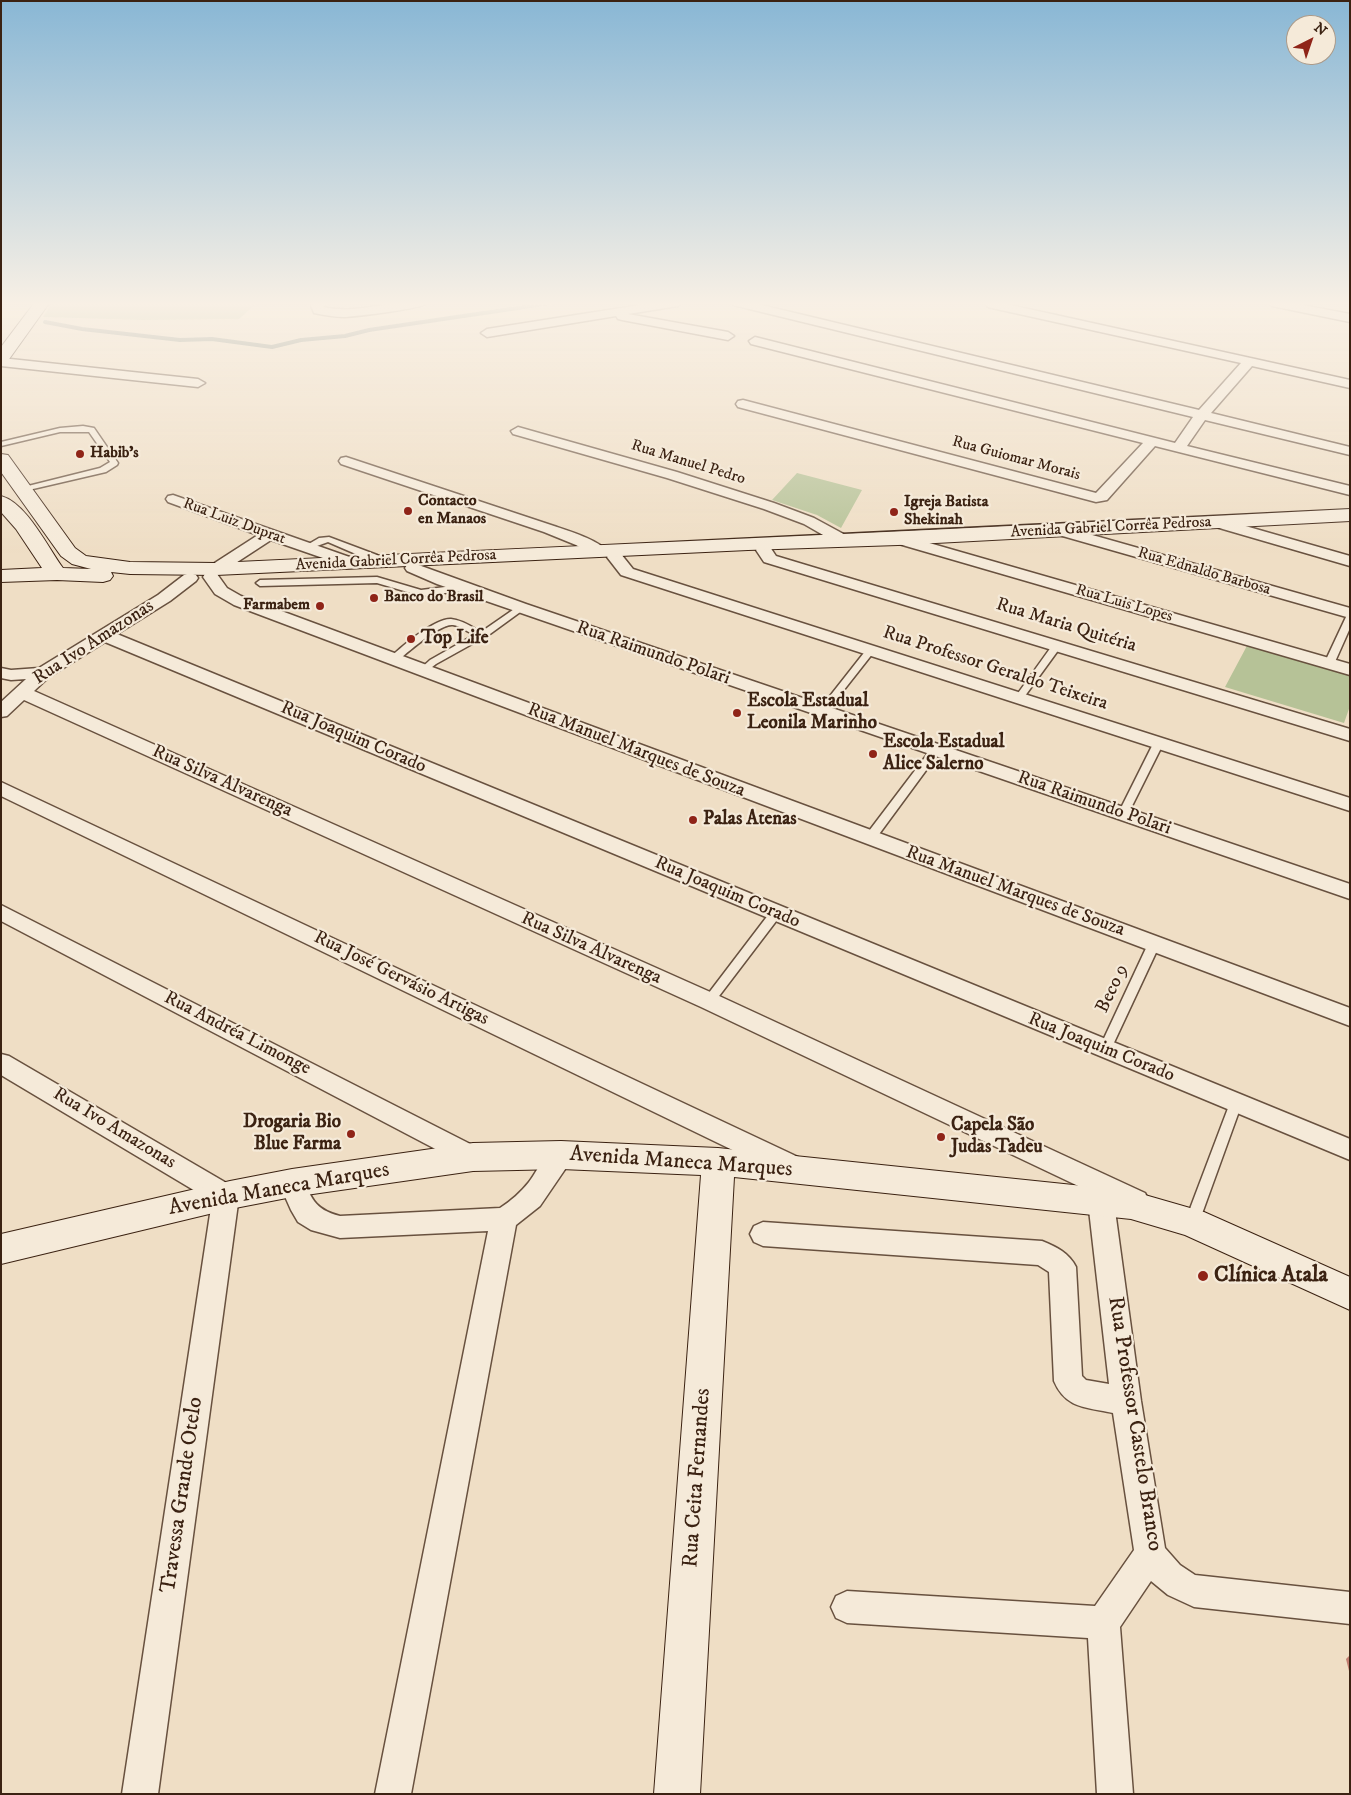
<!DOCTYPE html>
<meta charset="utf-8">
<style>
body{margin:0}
#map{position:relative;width:1351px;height:1795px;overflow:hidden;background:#efdec5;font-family:"IM FELL DW Pica",serif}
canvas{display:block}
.frame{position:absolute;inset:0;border:2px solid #3b2212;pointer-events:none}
.north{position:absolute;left:1286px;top:15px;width:50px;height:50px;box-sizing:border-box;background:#f5ead9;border:1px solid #ab9a89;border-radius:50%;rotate:41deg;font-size:14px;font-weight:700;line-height:20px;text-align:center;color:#3b2212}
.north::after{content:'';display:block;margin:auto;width:18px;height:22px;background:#8f2418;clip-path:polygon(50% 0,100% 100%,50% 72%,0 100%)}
</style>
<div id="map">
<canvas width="1351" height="1795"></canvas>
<div class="frame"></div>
<div class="north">N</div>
</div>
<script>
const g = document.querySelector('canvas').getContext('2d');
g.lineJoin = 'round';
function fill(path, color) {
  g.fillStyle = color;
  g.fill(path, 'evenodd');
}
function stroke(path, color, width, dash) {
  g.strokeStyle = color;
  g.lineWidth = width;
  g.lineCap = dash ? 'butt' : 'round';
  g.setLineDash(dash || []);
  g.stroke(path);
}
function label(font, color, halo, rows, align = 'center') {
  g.font = font + ' "IM FELL DW Pica",serif';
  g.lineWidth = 4.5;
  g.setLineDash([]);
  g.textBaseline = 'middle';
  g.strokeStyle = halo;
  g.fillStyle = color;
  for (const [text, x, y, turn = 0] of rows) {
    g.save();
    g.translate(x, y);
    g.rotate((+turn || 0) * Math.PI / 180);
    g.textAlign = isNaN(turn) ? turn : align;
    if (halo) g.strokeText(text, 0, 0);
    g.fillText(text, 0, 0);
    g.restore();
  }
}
fill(new Path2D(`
 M53,302H258L239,319L142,320L43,317Z
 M797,473L862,490L841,528L817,515L772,500Z
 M1249,642L1350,671V706L1344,723L1225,687Z`), '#b6c297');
stroke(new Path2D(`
 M45,322L82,329L180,340L212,339L272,347L301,340L345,336L369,330L558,302`), '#747e76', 4);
const lane = new Path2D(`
 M83,426L94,428L118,463L117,465L106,472L20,492V488L100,468L110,462L89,432H60L1,446V442L60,428Z
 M329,537L377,555L386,562L385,564H379L328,542L306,550L302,548L319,538Z
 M377,577L421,590L461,585L465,588L461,591L421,596L377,583L260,586L256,583L260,580Z
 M520,605L524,608L523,610L490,634L436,664L423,674L418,671L430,660L474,635C468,632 460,626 453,625C440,623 407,653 396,662H390L388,660C399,648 435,618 451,619C462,620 472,627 481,632Z
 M1350,614V628L1334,664L1332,666H1326L1324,664L1346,617Z
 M1057,642L1062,645L1022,700H1016V696L1054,643Z
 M870,648L873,649V653L825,714H819L817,712L819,710L867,649Z
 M1158,741L1163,744L1127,816H1119L1118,814L1153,744Z
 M936,747L941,750L874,841H866L865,838L866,835L932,748Z
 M776,909L782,913L780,916L713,1004H705L703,1001L705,998L772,910Z
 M1154,940L1158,941L1160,944L1111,1049L1109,1052L1105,1054L1101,1052L1099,1049L1148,944L1150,941Z
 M1236,1098L1241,1099L1242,1103L1199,1222L1197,1226L1192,1228L1187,1226L1185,1222L1230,1103L1231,1099Z`);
const street = new Path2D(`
 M315,302H328L323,307C359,315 394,298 430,302C423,309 358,316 345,317C334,317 324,315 314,313L311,306Z
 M659,302H684L678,306L628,314L728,332L734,336L728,340L622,320L618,319L616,316L487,337L481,333L487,329Z
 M731,302H749L1199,410L1241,363L992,308L988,307L984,302H997L1350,380V388L1252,366L1211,413L1350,447V455L1205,420L1187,446L1350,486V495L1155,446L1107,500L1096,502L738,407L736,404L738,401L743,400L1096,493L1143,443L751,344L749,341L755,337L1175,443L1193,417L733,305Z
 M1266,302H1287L1350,314V322L1272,306Z
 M1,358L198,379L205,383L198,387L1,366Z
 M518,427L677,472L774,503L814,518L849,537L851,540L849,543H837L804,524L764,509L667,478L513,434L511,431Z
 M346,457L554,526C569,531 599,540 608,552L606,555H594L576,545L544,532L341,464L339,461L341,458Z
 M173,495L358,560L360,563L358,566H346L271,540L222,572L217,574L227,588L241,596L1350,1008V1026L234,605L215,594L203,577L205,574L210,572L208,569L210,566L258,535L168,502L166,499L168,496Z
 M1214,517L1350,556V566L1209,525L1206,522L1209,519Z
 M1057,525L1350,608V618L1052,533L1049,530L1052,527Z
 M898,534L1350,664V675L892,542L890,539L892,536Z
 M764,545L770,547L776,556L1350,729V741L764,562L756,550L758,547Z
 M615,552L621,554L633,569L1350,798V811L621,575L607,557L609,554Z
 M413,563L526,604L1350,884V899L437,584L407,571L405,568L407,565Z
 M190,573L196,575L198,578L196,581L170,601L117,634L1350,1139V1160L105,642L49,677L34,691L717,995L1145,1193L1149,1201L1145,1209L1136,1212L1114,1203L1141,1401L1165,1548L1180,1565L1195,1575L1350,1592V1624L1194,1607L1168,1595L1151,1581L1120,1627L1133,1794H1097L1088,1638L847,1623L836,1618L831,1607L836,1596L847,1591L1095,1606L1134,1550L1113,1413C1086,1407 1066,1409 1054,1381L1049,1272L1038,1265L763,1246L754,1242L750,1234L754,1226L763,1222L1042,1241C1057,1247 1069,1253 1076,1267L1082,1376L1086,1380L1109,1384L1088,1201L1093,1193L701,1007L24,700L7,716L1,717V702L26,679L11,680L1,678V668L11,670L39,668L158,595L184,575Z
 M1,782L798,1157L802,1165L798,1173L789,1176L780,1173L1,796Z
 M1,905L482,1150L486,1157L482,1164L473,1168L464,1164L1,921Z
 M1,1054L9,1056L235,1188L239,1196L158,1794H122L212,1201L1,1075Z
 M561,1145L570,1148L574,1155L570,1162L540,1206L516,1225L411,1794H375L488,1231L340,1238L311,1230L298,1222L291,1210L279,1183L283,1175L292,1172L301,1175C312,1198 313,1209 340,1216L500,1208C511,1201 521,1192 529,1182C539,1169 545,1150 561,1145Z`);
const secondary = new Path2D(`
 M35,302H50L7,362L1,364V347Z
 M1,454L8,455L75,548L86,556L130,562L216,563C594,545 972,529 1350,509V521L898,545L748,550L216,575L130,574L111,572L113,576L110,580L103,582L57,580L1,582V570L42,568L16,529L1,512V496C27,503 48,548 63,568L91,569L72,564L61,556L1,472Z
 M561,1141L718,1148L1131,1191L1204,1212L1350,1277V1310L1185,1235L1131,1219L734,1177L700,1794H654L701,1175L561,1169L473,1171L292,1197L230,1209L1,1264V1234L230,1181L292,1169L473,1143Z`);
stroke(lane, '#68513f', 3);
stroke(street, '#68513f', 3);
stroke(secondary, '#3b2212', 2);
fill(lane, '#f5ead9');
fill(street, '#f5ead9');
fill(secondary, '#f5ead9');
fill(new Path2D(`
 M1350,1655V1675L1346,1659Z`), '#c17e72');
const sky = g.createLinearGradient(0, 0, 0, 553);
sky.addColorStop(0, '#89b7d5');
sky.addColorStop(0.55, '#f8f0e5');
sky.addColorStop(1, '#f8f0e500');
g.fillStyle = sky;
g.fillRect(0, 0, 1351, 553);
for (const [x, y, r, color] of [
 [80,454,5,"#8f2418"],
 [408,511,5,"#8f2418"],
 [894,512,5,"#8f2418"],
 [374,598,5,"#8f2418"],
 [320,606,5,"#8f2418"],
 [411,639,5,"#8f2418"],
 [737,713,5,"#8f2418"],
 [873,754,5,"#8f2418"],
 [693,820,5,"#8f2418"],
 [351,1134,5,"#8f2418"],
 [941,1137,5,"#8f2418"],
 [1203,1276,6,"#8f2418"]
]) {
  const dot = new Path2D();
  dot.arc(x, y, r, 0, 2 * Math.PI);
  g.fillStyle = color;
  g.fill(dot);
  stroke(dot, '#f5ead9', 2);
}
label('bold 16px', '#3b2212', '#f5ead9', [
 ["Habib's",90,454],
 ["Contacto",418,502],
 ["en Manaos",418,520],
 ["Igreja Batista",904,503],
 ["Shekinah",904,521],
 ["Banco do Brasil",384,598],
 ["Farmabem",310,606,"right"]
], 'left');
label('16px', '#3b2212', '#f5ead9', [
 ["Rua Guiomar Morais",1016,459,15],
 ["Rua Manuel Pedro",688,463,17],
 ["Rua Luiz Duprat",234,522,20],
 ["Avenida Gabriel Corrêa Pedrosa",1111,528,-3],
 ["Avenida Gabriel Corrêa Pedrosa",396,561,-3],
 ["Rua Ednaldo Barbosa",1204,572,16],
 ["Rua Luis Lopes",1124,604,16]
]);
label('19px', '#3b2212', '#f5ead9', [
 ["Rua Maria Quitéria",1066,626,17],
 ["Rua Ivo Amazonas",94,643,-33],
 ["Rua Raimundo Polari",653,654,19],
 ["Rua Professor Geraldo Teixeira",995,669,18],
 ["Rua Joaquim Corado",353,738,23],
 ["Rua Manuel Marques de Souza",636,751,21],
 ["Rua Silva Alvarenga",222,782,24],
 ["Rua Raimundo Polari",1094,804,19],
 ["Rua Manuel Marques de Souza",1015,892,20],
 ["Rua Joaquim Corado",727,893,23],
 ["Rua Silva Alvarenga",591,949,24],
 ["Rua José Gervásio Artigas",401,979,26],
 ["Beco 9",1113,989,-65],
 ["Rua Andréa Limonge",237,1034,27],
 ["Rua Joaquim Corado",1101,1048,22],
 ["Rua Ivo Amazonas",114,1129,31]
]);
label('bold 19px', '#3b2212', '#f5ead9', [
 ["Top Life",421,639],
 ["Escola Estadual",747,702],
 ["Leonila Marinho",747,724],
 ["Escola Estadual",883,743],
 ["Alice Salerno",883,765],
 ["Palas Atenas",703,820],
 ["Drogaria Bio",341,1123,"right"],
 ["Blue Farma",341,1145,"right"],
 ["Capela São",951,1126],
 ["Judas Tadeu",951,1148]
], 'left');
label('22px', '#3b2212', '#f5ead9', [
 ["Avenida Maneca Marques",681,1163,4],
 ["Avenida Maneca Marques",279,1190,-10],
 ["Rua Professor Castelo Branco",1134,1424,81],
 ["Rua Ceita Fernandes",698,1478,-86],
 ["Travessa Grande Otelo",183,1495,-82]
]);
label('bold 22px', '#3b2212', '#f5ead9', [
 ["Clínica Atala",1214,1276]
], 'left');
</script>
